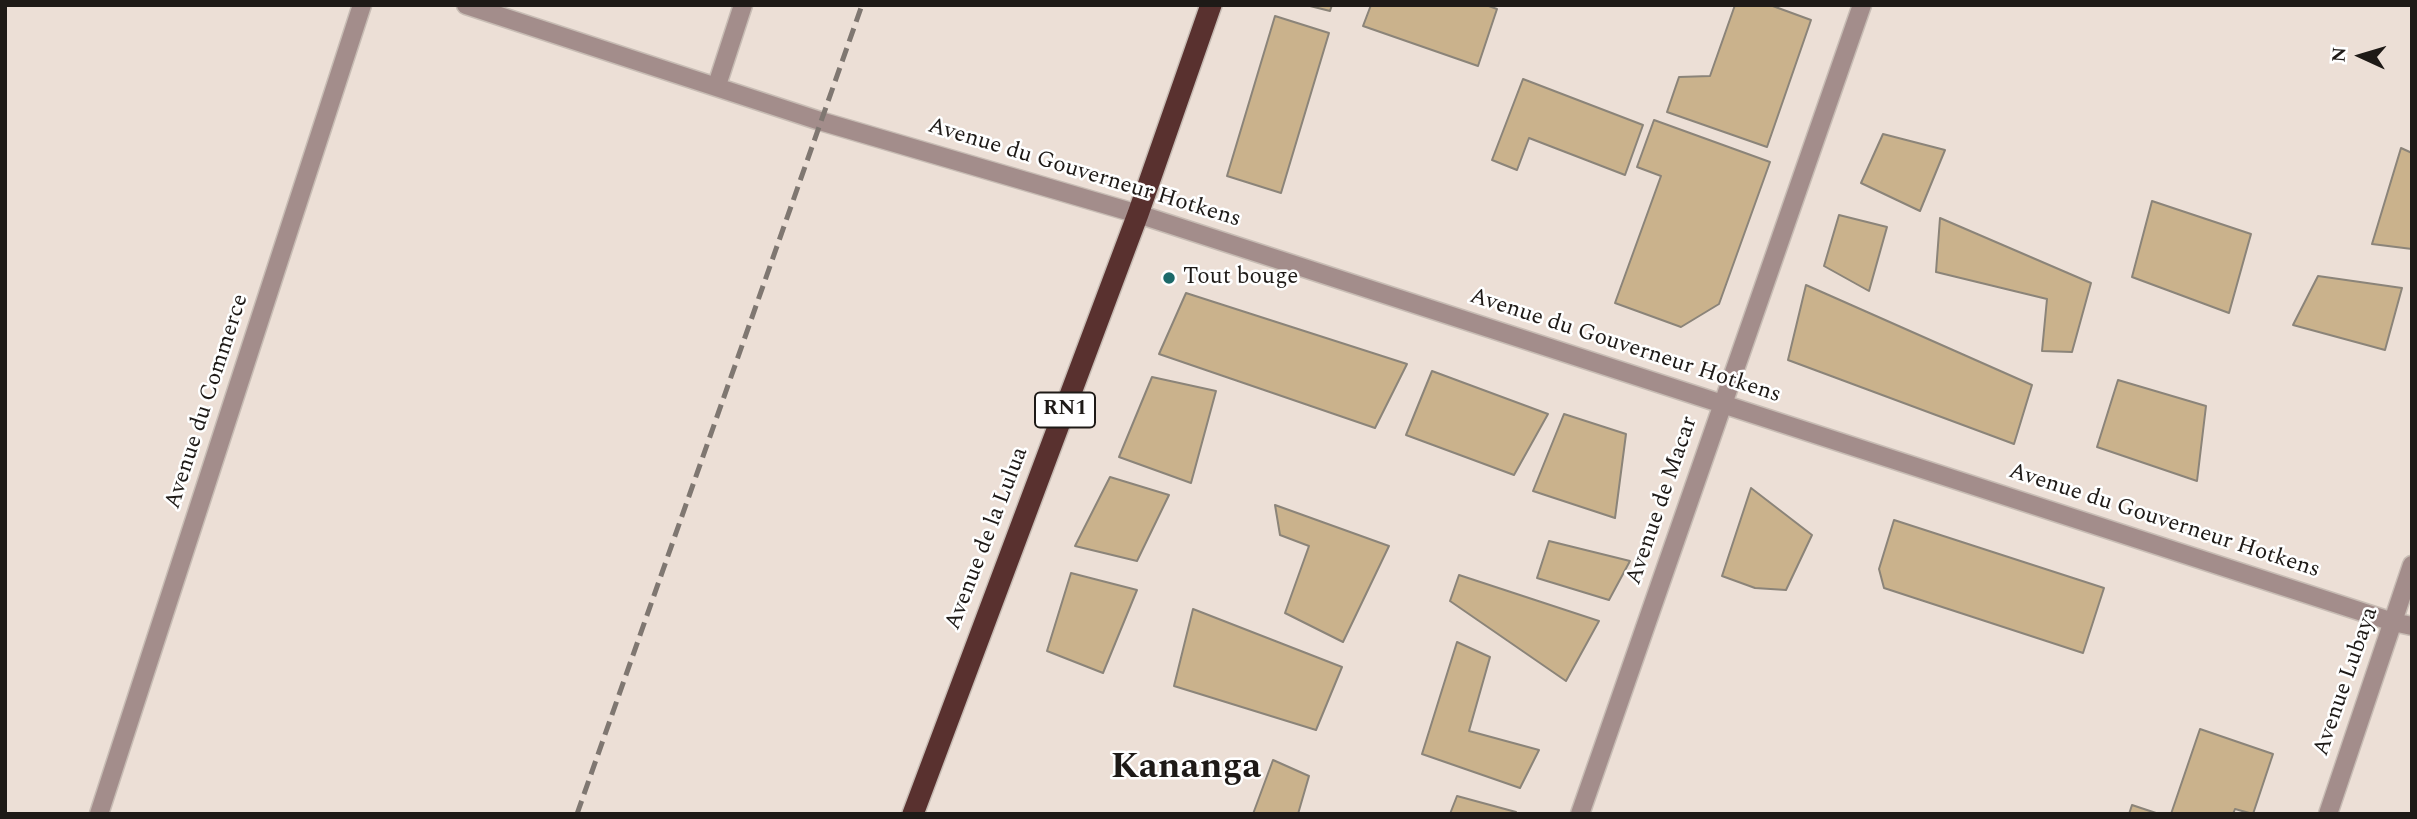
<!DOCTYPE html>
<style>
body{margin:0}
#map{position:relative;width:2417px;height:819px;overflow:hidden;background:#ecdfd6;font-family:Spectral,serif}
canvas{display:block}
.frame{position:absolute;inset:0;border:7px solid #1e1a17;pointer-events:none}
.north{position:absolute;left:2326px;top:21px;width:70px;height:70px;-webkit-text-stroke:5px #fff;paint-order:stroke;rotate:274deg;font-size:19px;font-weight:700;line-height:28px;text-align:center;color:#1e1a17}
.north::after{content:'';display:block;margin:auto;width:24px;height:32px;background:#1e1a17;clip-path:polygon(50% 0,100% 100%,50% 72%,0 100%)}
</style>
<div id="map">
<canvas width="2417" height="819"></canvas>
<div class="frame"></div>
<div class="north">N</div>
</div>
<script>
const g = document.querySelector('canvas').getContext('2d');
g.lineJoin = 'round';
function fill(path, color) {
  g.fillStyle = color;
  g.fill(path, 'evenodd');
}
function stroke(path, color, width, dash) {
  g.strokeStyle = color;
  g.lineWidth = width;
  g.lineCap = dash ? 'butt' : 'round';
  g.setLineDash(dash || []);
  g.stroke(path);
}
function label(font, color, halo, rows, align = 'center') {
  g.font = font + ' Spectral,serif';
  g.lineWidth = 5;
  g.setLineDash([]);
  g.textBaseline = 'middle';
  g.strokeStyle = halo;
  g.fillStyle = color;
  for (const [text, x, y, turn = 0] of rows) {
    g.save();
    g.translate(x, y);
    g.rotate((+turn || 0) * Math.PI / 180);
    g.textAlign = isNaN(turn) ? turn : align;
    if (halo) g.strokeText(text, 0, 0);
    g.fillText(text, 0, 0);
    g.restore();
  }
}
const building = new Path2D(`
 M1306,5H1332L1330,11Z
 M1371,5H1486L1497,9L1478,66L1363,26Z
 M1735,5H1770L1811,20L1767,147L1667,112L1679,77L1710,76Z
 M1275,16L1329,33L1281,193L1227,176Z
 M1523,79L1643,125L1625,175L1529,138L1517,170L1492,160Z
 M1654,120L1770,162L1719,304L1681,327L1615,303L1661,176L1637,167Z
 M1883,134L1945,150L1920,211L1861,183Z
 M2401,148L2412,153V249L2372,244Z
 M2152,201L2251,234L2229,313L2132,277Z
 M1839,215L1887,227L1869,291L1824,266Z
 M1940,218L2091,283L2072,352L2042,351L2047,299L1936,272Z
 M2318,276L2402,288L2385,350L2293,325Z
 M1806,285L2032,385L2014,444L1788,360Z
 M1186,293L1407,364L1375,428L1159,354Z
 M1432,371L1548,414L1514,475L1406,435Z
 M1152,377L1216,391L1191,483L1119,457Z
 M2118,380L2206,406L2197,481L2097,447Z
 M1564,414L1626,434L1615,518L1533,491Z
 M1110,477L1169,495L1137,561L1075,546Z
 M1751,488L1812,535L1786,590L1755,588L1722,576Z
 M1275,505L1389,546L1343,642L1285,613L1309,546L1280,535Z
 M1894,520L2104,588L2083,653L1884,588L1879,569Z
 M1549,541L1630,561L1609,600L1537,578Z
 M1071,573L1137,590L1103,673L1047,651Z
 M1459,575L1599,621L1566,681L1450,601Z
 M1193,609L1342,667L1316,730L1174,686Z
 M1457,642L1490,657L1469,731L1539,750L1520,788L1422,754Z
 M2200,729L2273,754L2253,814L2235,809L2233,814H2171Z
 M1273,760L1309,776L1298,814H1253Z
 M1457,796L1516,812V814H1450Z
 M2132,805L2159,814H2129Z`);
fill(building, '#cab28c');
stroke(building, '#8b8479', 2);
const minor = new Path2D(`
 M466,5L820,121L1138,214L2393,622L2412,626
 M717,85L743,5
 M99,814L362,5
 M1580,814L1862,5
 M2328,814L2412,565`);
const highway = new Path2D(`
 M913,814L1138,214L1211,5`);
stroke(minor, '#c7bcb4', 21);
stroke(highway, '#c7bcb4', 24);
stroke(minor, '#a38d8b', 18);
stroke(highway, '#59312f', 21);
stroke(new Path2D(`
 M577,814L862,5`), '#7f7771', 5, [14, 7]);
for (const [x, y, r, color] of [
 [1169,278,7,"#1c6969"]
]) {
  const dot = new Path2D();
  dot.arc(x, y, r, 0, 2 * Math.PI);
  g.fillStyle = color;
  g.fill(dot);
  stroke(dot, '#fff', 2.5);
}
for (const [x, y, w] of [
 [1065,410,60]
]) {
  const box = new Path2D();
  box.roundRect(x - w / 2, y - 17.5, w, 35, 5);
  g.fillStyle = '#fff';
  g.fill(box);
  stroke(box, '#1e1a17', 2);
}
label('bold 21px', '#1e1a17', null, [
 ["RN1",1065,410]
]);
label('23px', '#1e1a17', '#fff', [
 ["Avenue du Gouverneur Hotkens",1084,174,17],
 ["Avenue du Gouverneur Hotkens",1625,347,18],
 ["Avenue du Commerce",208,402,-72],
 ["Avenue de Macar",1663,501,-71],
 ["Avenue du Gouverneur Hotkens",2164,522,18],
 ["Avenue de la Lulua",988,539,-69],
 ["Avenue Lubaya",2347,682,-71]
]);
label('23px', '#1e1a17', '#fff', [
 ["Tout bouge",1183,278]
], 'left');
label('bold 37px', '#1e1a17', '#fff', [
 ["Kananga",1186,770]
]);
</script>
